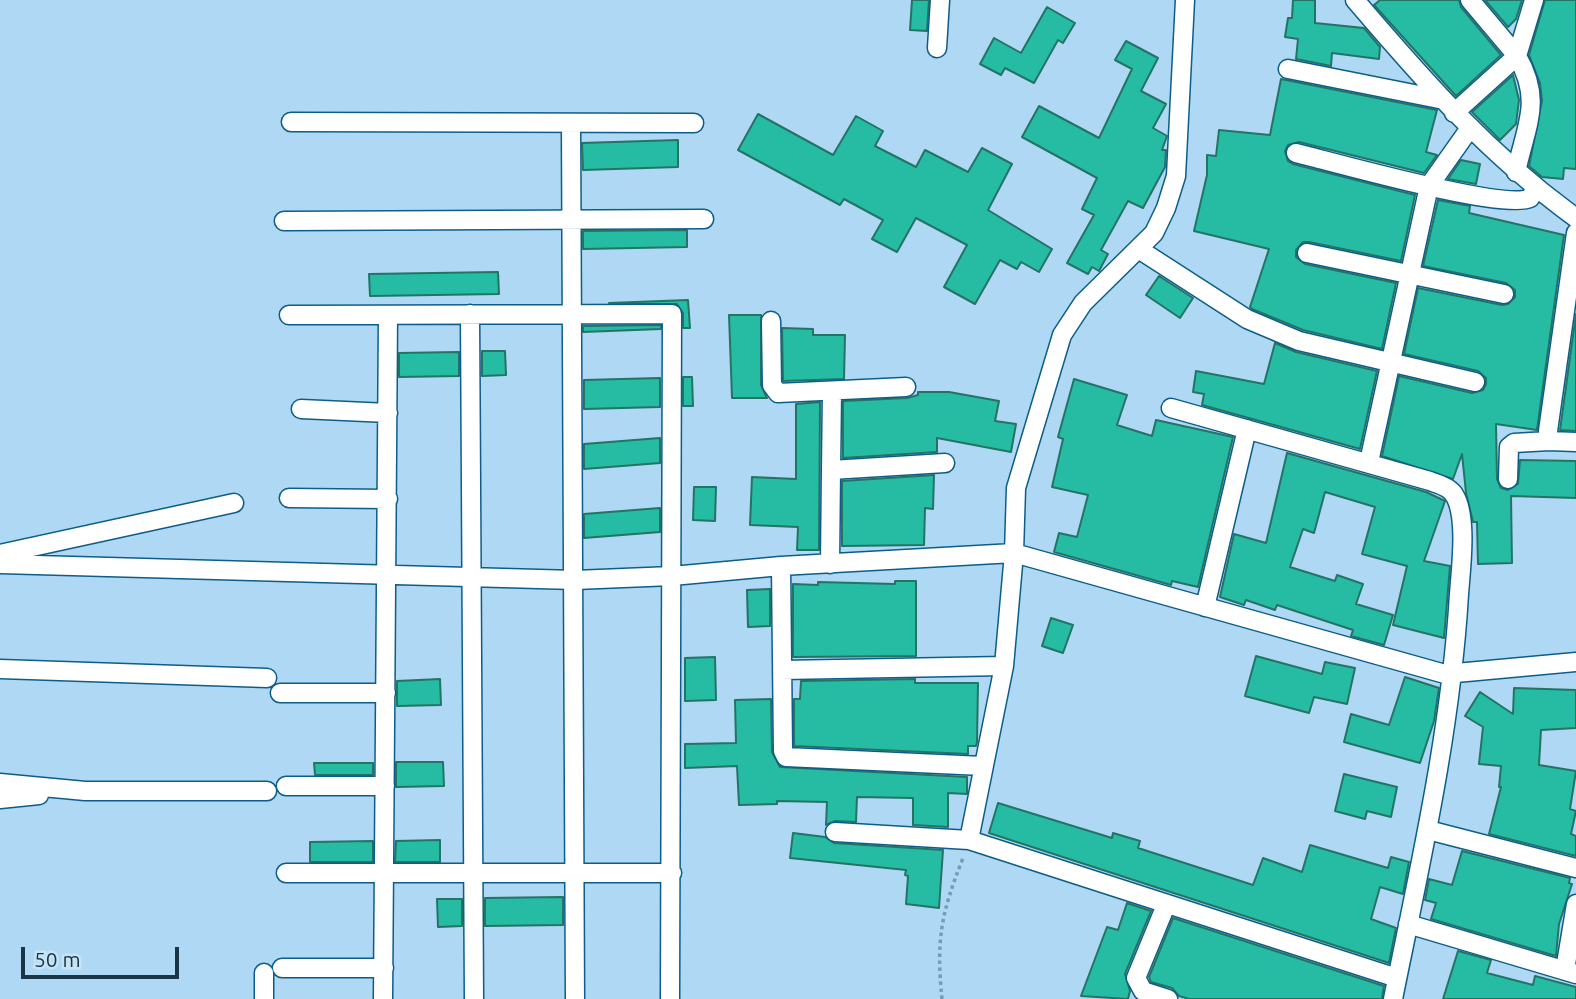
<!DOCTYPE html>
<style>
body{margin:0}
#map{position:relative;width:1576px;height:999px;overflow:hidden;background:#aed8f4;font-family:Ubuntu,sans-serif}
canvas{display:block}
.scale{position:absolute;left:21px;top:947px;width:158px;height:32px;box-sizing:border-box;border:4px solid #183648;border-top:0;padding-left:9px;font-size:21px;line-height:24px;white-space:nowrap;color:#183648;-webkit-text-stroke:5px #c7e3f6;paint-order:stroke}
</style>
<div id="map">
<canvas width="1576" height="999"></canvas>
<div class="scale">50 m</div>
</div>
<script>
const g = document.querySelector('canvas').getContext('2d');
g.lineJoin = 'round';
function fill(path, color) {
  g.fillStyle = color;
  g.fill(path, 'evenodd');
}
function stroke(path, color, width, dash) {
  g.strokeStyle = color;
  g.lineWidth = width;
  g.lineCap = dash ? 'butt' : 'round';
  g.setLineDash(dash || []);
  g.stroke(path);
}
const building = new Path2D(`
 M912,0H929L927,31L910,30Z
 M1293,0H1315V23L1364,28L1380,47L1379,59L1332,53L1331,66L1296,59L1298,39L1285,37L1288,18H1292Z
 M1380,0H1459L1461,7L1501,55L1456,96L1374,5Z
 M1485,0H1522L1516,19L1508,27Z
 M1545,0H1576V169L1564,168L1563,179L1542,177L1529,166L1542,101L1540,83L1529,55Z
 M1047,7L1075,23L1063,43L1058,40L1034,83L1005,68L1001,75L980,64L994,38L1021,53Z
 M1126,41L1158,58L1141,91L1166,104L1153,128L1167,136L1162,150H1166L1165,167L1143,208L1128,201L1101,250L1108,254L1099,271L1092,267L1088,274L1067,263L1094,215L1082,209L1097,178L1022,137L1039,106L1099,138L1132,69L1115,60Z
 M1513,75L1519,100L1516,124L1500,140L1472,112Z
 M1281,79L1437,110L1426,152L1437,155L1424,173L1299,142L1288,145L1285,151L1288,161L1293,164L1415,195L1401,261L1309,242H1303L1296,250V257L1305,264L1396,283L1382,349L1303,330L1252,309L1250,307L1269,249L1194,231L1207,175V155L1216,156L1219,130L1270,135Z
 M758,114L833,155L856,116L883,131L875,146L916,167L925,150L968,172L982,148L1012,164L988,210L1052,249L1039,272L1021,262L1017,269L1000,260L975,304L944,287L967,245L916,218L897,252L872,239L883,220L844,199L840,205L738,150Z
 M678,140V167L583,170L582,143Z
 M1461,160L1480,164L1476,184L1448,179Z
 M1438,200L1470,206L1469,213L1564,235L1537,430L1496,424L1497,479L1501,488L1508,490L1518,484L1520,460L1576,461V498L1511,496L1512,563L1478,564L1477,522H1473L1466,493L1462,454L1453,479L1382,456L1399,376L1472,393L1483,390L1486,384V378L1478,371L1404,354L1418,288L1502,305L1508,304L1515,297V290L1506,283L1423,266Z
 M687,230V247L583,249V231Z
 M498,272L499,294L370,296L369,274Z
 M1159,276L1193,298L1180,318L1146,295Z
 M688,300L690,328H683V313L677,304L609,303Z
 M1576,314V431L1560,430Z
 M729,315H761V385L767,398H732Z
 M661,325V329L583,332V326Z
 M782,328L813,329V335H845L844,379L783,381Z
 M1275,343L1296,352L1377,371L1360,449L1202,405L1204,394L1193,392L1196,371L1264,384Z
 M482,351H505L506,375L482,376Z
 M459,352V376L399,377V353Z
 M683,377H692L693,406H683Z
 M660,378V407L584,409V380Z
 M1074,379L1127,395L1117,425L1152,436L1156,420L1233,437L1198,587L1172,581L1171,585L1054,552L1059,533L1077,537L1088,495L1052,487L1063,439L1058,437Z
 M918,392H949L999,401L995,421L1016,424L1011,452L937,438V452L843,458V401L907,398L918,395Z
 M820,402L819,550H797L798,527L750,525L752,477L796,479V404Z
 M660,438V463L584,469V444Z
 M1287,453L1426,492L1445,501L1424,561L1450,566L1444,638L1393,625L1407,566L1362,554L1375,507L1325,492L1314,533L1303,529L1290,567L1335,581L1337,575L1363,584L1356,604L1393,615L1384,645L1351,636L1353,630L1277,605L1275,610L1246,600L1244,605L1220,597L1234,534L1266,543Z
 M934,475L933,509L925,508L924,545L842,546V481Z
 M694,487H716L715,521L693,520Z
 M660,508V532L584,538V514Z
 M895,581H916V656L793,657V584L818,585V582L895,584Z
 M770,589V626L748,627L747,590Z
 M1051,618L1073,625L1063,653L1042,646Z
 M1256,656L1322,674L1325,662L1355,668L1347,704L1314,697L1309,713L1245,696Z
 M715,657L716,700L685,701V658Z
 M1405,677L1439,688L1434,721L1420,763L1344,742L1351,714L1389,725Z
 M440,679L441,705L397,706V681Z
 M915,679V683H978L977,742L976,746H968V754L794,746V699H800L801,681Z
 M1514,688L1576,690V728L1541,730L1539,765L1576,771L1570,809L1576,811L1571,834L1576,836V856L1489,834L1501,787H1499L1501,766L1479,764L1483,727L1465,716L1480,692L1513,714Z
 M771,699L772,752L780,767L967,777V794L948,793V827L913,825V798L857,797L856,822L835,821L826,825L827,802L777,801V804L739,805L737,766L685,768V744L736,743L735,700Z
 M396,762H443L444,786L396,787Z
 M314,763H373V775H315Z
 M1344,774L1397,787L1391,817L1367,811L1365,819L1335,811Z
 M998,803L1112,838L1113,833L1140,841L1138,848L1253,885L1263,858L1302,872L1310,845L1388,868L1391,857L1409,862L1403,894L1380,887L1371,919L1396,928L1389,963L989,833Z
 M793,833L825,837L834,843L943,850L939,908L906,904L908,876L905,875L906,870L790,858Z
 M440,840V862H395L396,841Z
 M373,841V862H310V842Z
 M1462,851L1570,878L1569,883L1572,884L1559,924L1556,956L1431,919L1436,903L1425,900L1429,879L1452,885Z
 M563,897V925L485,926V898Z
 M437,899H462V926L438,927Z
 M1127,903L1151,911L1125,974L1130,991L1128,999L1081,996L1107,927L1118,930Z
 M1173,918L1384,986L1382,999H1189L1179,996L1172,988L1151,982L1149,977Z
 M1458,951L1491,960L1487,973L1533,985L1535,976L1576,987V999H1443Z`);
fill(building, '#26bca4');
stroke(building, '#247365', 2);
const minor = new Path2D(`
 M1355,0C1425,82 1488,154 1576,218
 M937,48L940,0
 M1288,69L1439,99
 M1454,113L1517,56L1470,0
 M291,122L694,123
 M571,124L575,999
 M1296,153C1333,162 1505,211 1530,198L1536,189
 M1516,172C1526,125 1543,101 1517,56L1534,0
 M284,221L704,219
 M1576,233L1548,431L1549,441L1576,442
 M1140,250L1247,319L1299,341L1475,382
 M1307,253L1504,294
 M470,314L474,999
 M289,315L672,314L670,999
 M771,321L772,385L778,393L906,387
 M832,391L831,470L945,463
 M1171,408L1430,481C1440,485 1451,487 1456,498C1467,521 1461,568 1459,594C1451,731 1420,865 1393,999
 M301,409L388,413
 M1369,462L1429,186L1470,128
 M1508,479L1509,447L1514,443L1549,441
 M289,498L388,499
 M0,554L234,503
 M0,564L575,580L672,576L781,566L1014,553L1445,674L1576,662
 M830,564L831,470
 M781,566L783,751L786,757L983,766
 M1205,607L1247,429
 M0,669L267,678
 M782,670L1004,666
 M280,693H386
 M0,783L85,791H267
 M286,786H385
 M0,799L39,795
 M1428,830L1576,868
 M835,832L969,840L1397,978
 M969,840L1004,666L1014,553L1016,488L1062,335L1083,303L1154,233L1166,208L1176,176L1185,0
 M286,873H672
 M1166,905L1136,978L1143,991L1168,999
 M1408,924L1576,974
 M282,968H384
 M1565,970L1576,904
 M264,973V999
 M383,999L388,315`);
stroke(minor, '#0c5e88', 21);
stroke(new Path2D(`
 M942,999C936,939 941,914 963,858`), '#769cb4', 3.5, [3.5, 3.5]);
stroke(minor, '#fff', 18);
</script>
